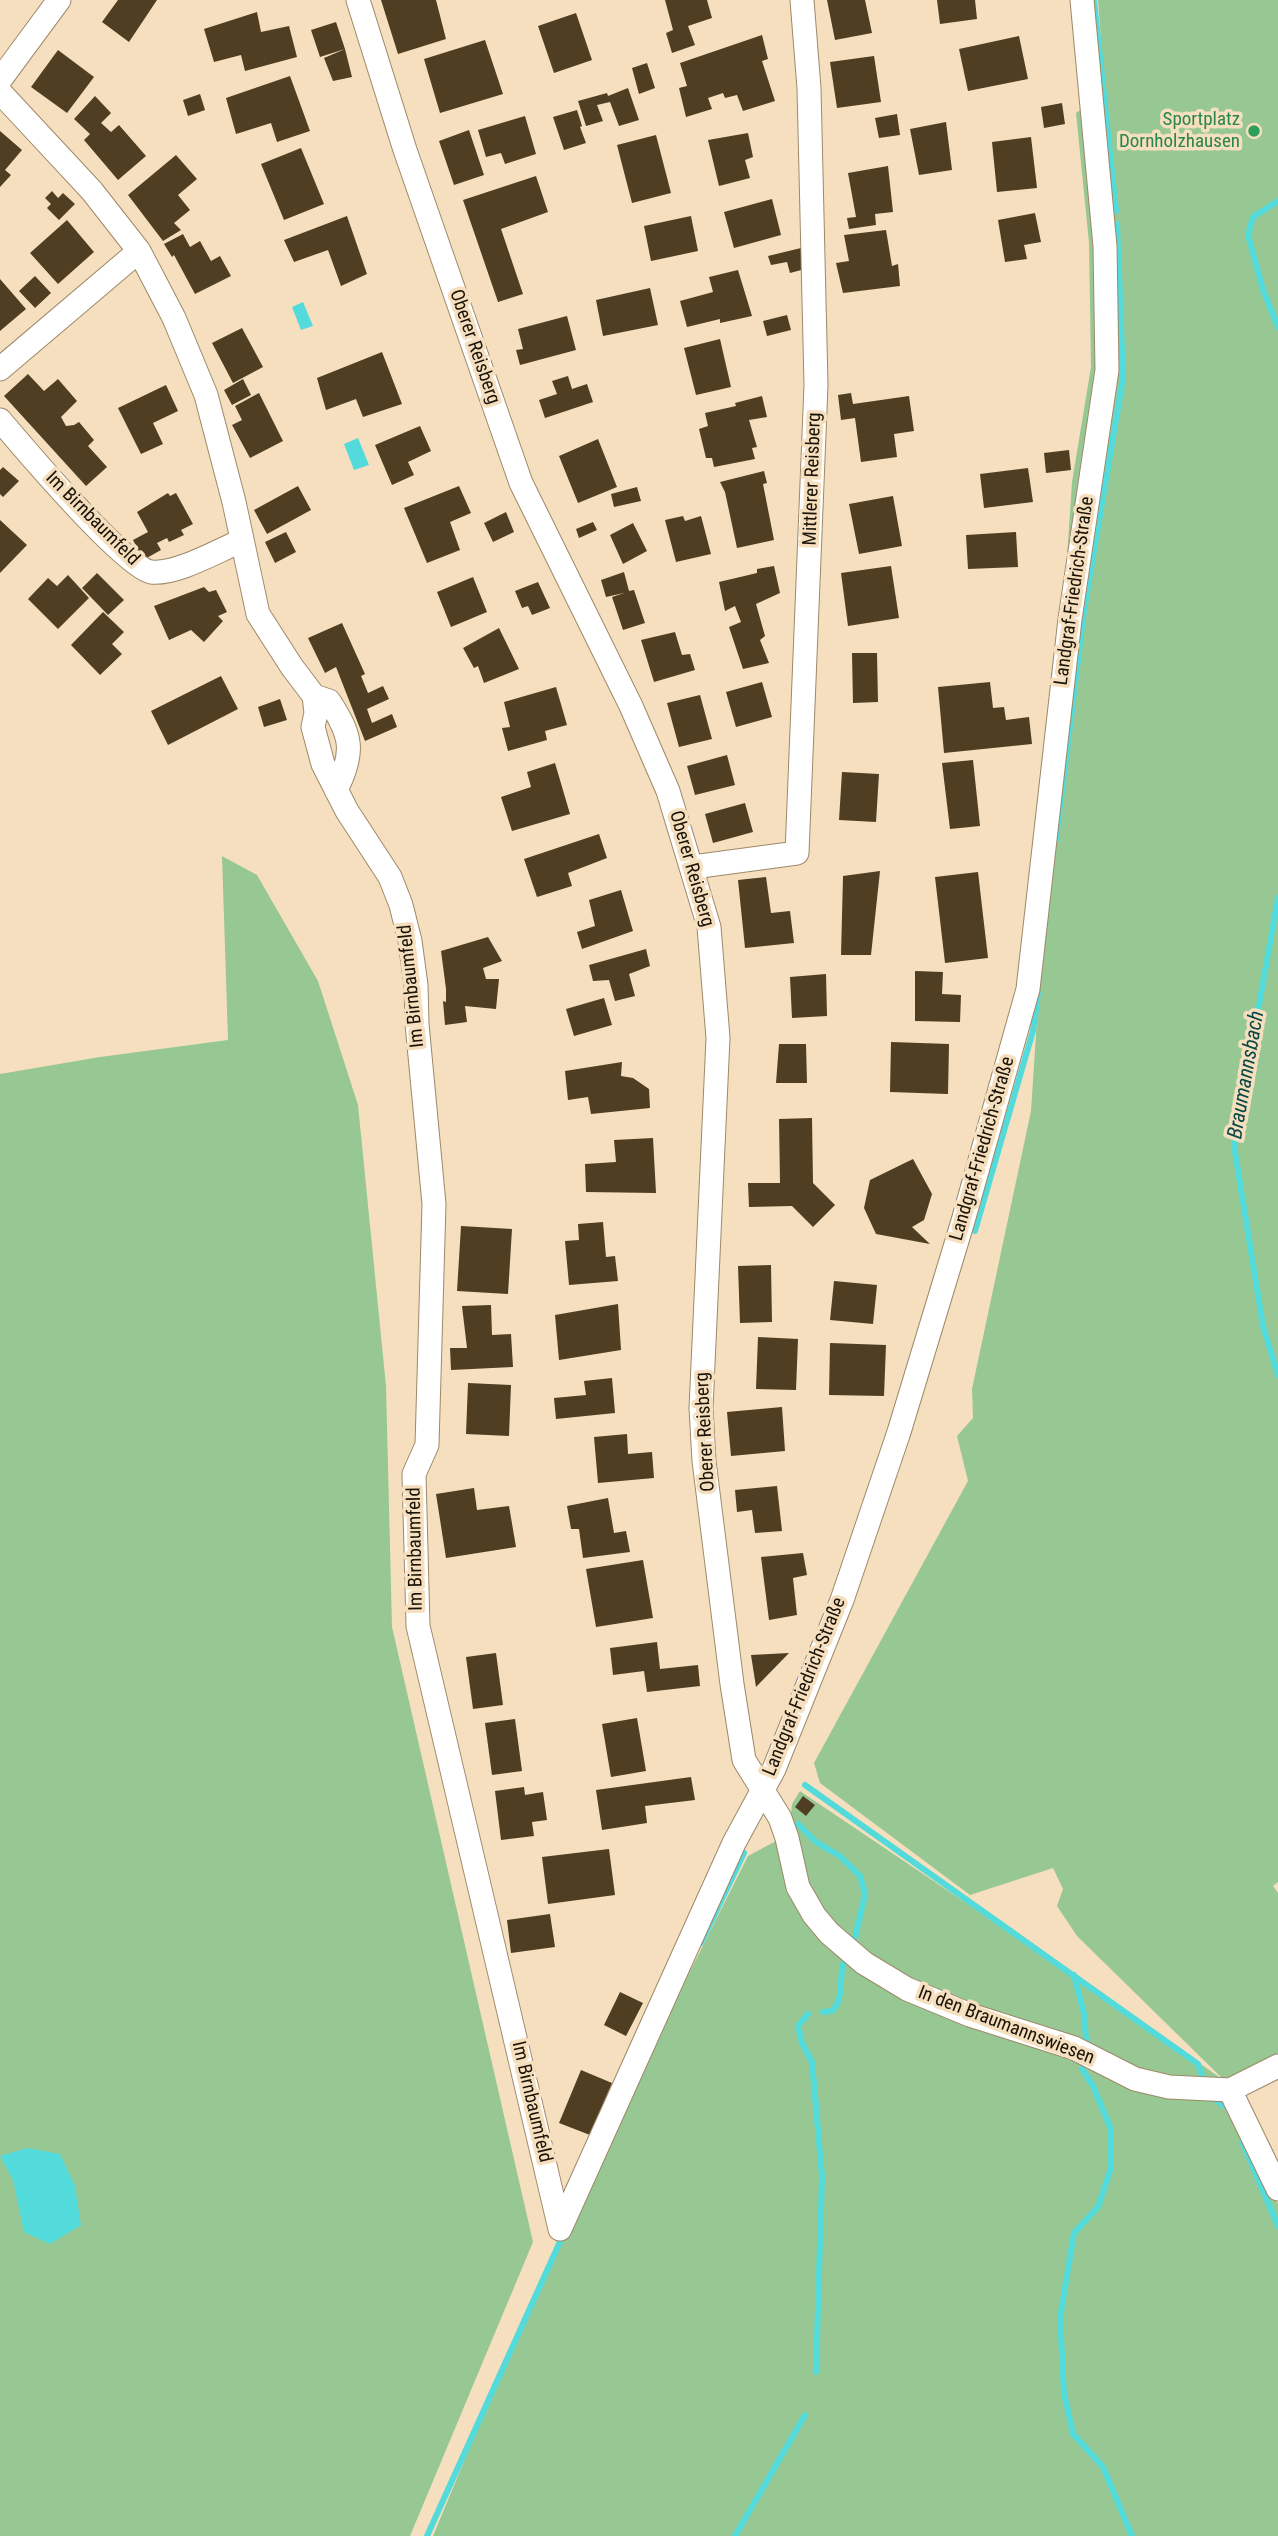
<!DOCTYPE html>
<meta charset="utf-8">
<style>
body{margin:0}
canvas{display:block;background:#f5dfbe}
</style>
<canvas width="1278" height="2536"></canvas>
<script>
const g = document.querySelector('canvas').getContext('2d');
g.lineJoin = 'round';
function fill(path, color) {
  g.fillStyle = color;
  g.fill(path, 'evenodd');
}
function stroke(path, color, width, dash) {
  g.strokeStyle = color;
  g.lineWidth = width;
  g.lineCap = dash ? 'butt' : 'round';
  g.setLineDash(dash || []);
  g.stroke(path);
}
function label(font, color, halo, rows, align = 'center') {
  g.font = font + ' "Roboto Condensed",sans-serif';
  g.lineWidth = 7;
  g.setLineDash([]);
  g.textBaseline = 'middle';
  g.strokeStyle = halo;
  g.fillStyle = color;
  for (const [text, x, y, turn = 0] of rows) {
    g.save();
    g.translate(x, y);
    g.rotate((+turn || 0) * Math.PI / 180);
    g.textAlign = isNaN(turn) ? turn : align;
    if (halo) g.strokeText(text, 0, 0);
    g.fillText(text, 0, 0);
    g.restore();
  }
}
fill(new Path2D(`
 M1098,0H1278V1882L1273,1886L1278,1893V2060L1230,2086L1244,2126L1278,2204V2536H433L489,2401L574,2215L668,2015L748,1856L789,1834L792,1804L800,1791L1073,1975L1225,2081L1077,1936L1057,1906L1063,1889L1053,1868L970,1895L820,1783L814,1763L968,1481L957,1436L973,1418L972,1389L1031,1111L1072,482L1091,367L1089,243L1076,113L1105,92Z
 M222,856L257,875L318,981L358,1105L386,1386L392,1627L533,2242L410,2536H0V1074L100,1057L228,1040Z`), '#97c894');
fill(new Path2D(`
 M303,302L313,326L301,330L292,307Z
 M358,438L369,465L354,470L344,444Z
 M28,2148L60,2154L75,2186L81,2225L50,2244L24,2232L13,2180L0,2156Z`), '#53dada');
stroke(new Path2D(`
 M1094,0L1116,211
 M1278,201L1253,217L1248,235L1263,290L1278,327
 M1056,840L1084,610L1123,378L1117,224
 M1278,898L1234,1146L1263,1326L1278,1375
 M975,1231L1033,1031L1038,993
 M805,1785L1198,2064L1203,2079
 M798,1824L816,1842L840,1856L860,1876L865,1894L855,1938
 M701,1943L744,1853
 M1074,1975L1084,2014L1086,2039
 M823,2012L832,2011C845,1998 838,1979 844,1962
 M808,2014L798,2026L802,2043L812,2062L822,2176L816,2372
 M1082,2069L1093,2086L1110,2127V2171L1098,2207L1074,2233L1060,2318L1064,2393L1073,2434L1103,2467L1132,2536
 M1217,2101L1228,2108L1230,2111
 M1242,2141L1278,2226
 M427,2536L563,2235
 M735,2536L805,2415`), '#53dada', 6);
fill(new Path2D(`
 M118,0H157L129,42L102,22Z
 M381,0H436L446,39L398,54Z
 M665,0H707L712,18L688,26L695,45L672,53L666,33L673,30Z
 M827,0H865L872,33L835,40Z
 M937,0H975L977,19L940,24Z
 M257,12L261,32L289,26L297,57L245,71L241,55L214,62L204,29Z
 M576,13L592,60L554,73L538,26Z
 M336,22L345,49L352,77L333,81L324,58L345,49L320,57L311,30Z
 M762,35L768,59L762,61L775,101L743,111L737,95L725,98L723,93L708,98L712,109L686,117L679,88L687,86L680,63Z
 M1019,36L1028,79L968,91L959,49Z
 M485,40L503,94L440,113L424,59Z
 M58,50L94,77L67,113L31,87Z
 M874,56L881,102L837,108L830,62Z
 M647,63L655,88L639,94L632,68Z
 M290,76L310,131L277,142L271,123L236,134L226,98Z
 M628,88L639,120L619,126L610,102L597,105L603,121L586,126L578,101L607,93L608,96Z
 M200,94L205,110L188,116L183,100Z
 M95,96L111,113L101,123L111,132L119,125L146,156L118,180L84,140L90,134L74,119Z
 M1062,103L1065,124L1044,128L1041,107Z
 M577,110L582,126L580,127L586,143L564,150L553,117Z
 M897,114L900,135L879,138L875,118Z
 M525,116L536,154L505,164L501,153L486,157L478,130Z
 M946,122L952,170L919,175L910,129Z
 M469,130L484,175L454,185L439,141Z
 M0,131L22,150L5,170L11,175L0,187Z
 M748,133L753,157L745,160L750,178L719,186L708,140Z
 M656,135L671,193L632,203L617,145Z
 M1031,137L1037,188L997,192L992,142Z
 M301,148L324,204L284,220L261,164Z
 M176,155L197,179L178,195L190,210L174,223L181,230L163,241L128,195Z
 M888,166L893,212L875,214L876,225L849,229L847,218L856,217L848,173Z
 M536,176L548,212L501,229L523,294L498,302L463,200Z
 M52,191L58,198L63,193L75,204L59,220L47,208L51,204L45,198Z
 M772,199L781,235L734,248L724,212Z
 M1035,213L1041,242L1024,245L1027,259L1005,262L998,220Z
 M347,216L367,274L341,286L328,250L294,262L284,240Z
 M691,216L698,251L651,261L644,226Z
 M67,220L94,252L58,284L30,253Z
 M886,230L892,266L898,264L900,286L843,293L836,263L849,261L844,235Z
 M183,234L190,247L200,241L211,261L220,256L231,276L195,294L174,255L172,257L164,244Z
 M801,248L805,269L790,273L787,262L771,265L768,256Z
 M738,270L752,316L720,323V319L687,327L680,301L713,292L709,277Z
 M35,276L51,293L35,308L19,291Z
 M0,279L26,309L0,331Z
 M650,288L658,325L603,336L596,300Z
 M787,315L791,330L767,336L763,321Z
 M567,316L576,350L520,365L516,350L523,349L518,329Z
 M242,328L263,367L233,383L212,343Z
 M720,339L731,387L696,395L684,348Z
 M382,352L402,404L363,417L356,399L326,410L317,378Z
 M28,374L44,391L58,379L77,401L61,417L66,426L74,425L79,422L94,440L88,446L107,467L86,486L4,396Z
 M568,376L572,389L587,384L593,402L545,418L539,400L557,394L552,381Z
 M243,379L251,395L232,405L224,390Z
 M166,385L178,411L153,423L163,444L141,454L118,408Z
 M259,393L283,441L250,458L232,425L242,420L235,406Z
 M851,393L853,404L909,396L914,431L894,434L897,457L861,462L855,418L841,420L838,395Z
 M762,396L767,417L749,420L757,447L752,448L755,459L714,467L712,458H706L699,429L708,426L705,413L736,406L735,403Z
 M420,426L431,451L408,462L414,475L392,485L375,445Z
 M598,439L617,487L578,503L559,456Z
 M1069,450L1071,470L1046,473L1044,453Z
 M3,467L19,481L3,497L0,494V470Z
 M1028,468L1033,502L984,508L980,474Z
 M764,471L767,483L763,484L774,540L737,548L725,492L720,482Z
 M298,486L311,510L267,534L254,510Z
 M459,486L471,513L450,522L460,550L427,563L404,508Z
 M637,487L641,501L614,507L611,494Z
 M168,493L170,496L176,493L193,524L181,530L184,535L169,542L167,538L157,543L161,550L143,560L133,540L148,532L137,512Z
 M893,496L902,546L859,554L849,504Z
 M506,512L514,532L493,542L484,523Z
 M683,516L685,521L701,516L711,554L676,562L665,520Z
 M0,520L27,545L0,573Z
 M593,522L597,530L579,538L576,529Z
 M633,523L647,551L623,564L610,535Z
 M286,532L296,552L275,563L265,542Z
 M1016,532L1018,567L968,569L966,535Z
 M774,566L780,593L756,604L765,636L760,640L769,663L743,669L729,627L741,622L735,606L725,611L719,582L757,573V569Z
 M891,566L899,618L848,626L841,573Z
 M624,572L629,591L634,590L645,623L623,630L612,597L624,593L606,597L601,580Z
 M97,573L124,600L108,615L82,588Z
 M68,575L89,598L58,629L28,599L48,578L57,586Z
 M473,577L487,612L451,627L437,592Z
 M538,582L550,608L532,615L528,606L522,608L515,591Z
 M204,587L209,592L216,590L227,612L218,616L223,621L204,642L191,630L169,640L154,606Z
 M103,612L124,632L112,644L122,654L100,675L71,645Z
 M342,623L365,674L361,676L368,693L383,686L389,699L367,709L372,723L392,714L397,727L365,741L336,667L325,673L308,638Z
 M499,628L519,669L484,683L478,666L474,668L463,648Z
 M675,632L682,655L690,654L695,670L654,682L641,640Z
 M852,653H877L878,702L853,703Z
 M221,676L238,709L168,745L151,711Z
 M762,682L772,717L736,727L726,692Z
 M990,682L993,708L1004,707L1006,720L1029,717L1032,744L944,753L938,687Z
 M556,687L567,725L545,731L547,740L508,751L502,728L510,727L504,702Z
 M700,695L712,739L679,747L667,703Z
 M280,699L287,720L264,727L258,707Z
 M727,755L735,785L695,795L687,766Z
 M973,760L980,826L950,829L942,763Z
 M555,763L570,814L512,831L501,797L531,787L527,772Z
 M842,772L879,774L876,822L839,820Z
 M745,803L753,832L713,843L705,814Z
 M599,834L607,858L568,873L572,886L537,897L524,859Z
 M880,871L871,955H841L843,876Z
 M978,872L988,958L945,963L935,877Z
 M766,877L771,913L790,911L794,943L745,948L738,880Z
 M621,890L633,931L582,949L577,932L595,926L589,900Z
 M488,937L502,961L483,968L486,979H499L496,1009L465,1006L467,1022L445,1025L443,1001L446,1002V989L441,951Z
 M646,949L650,966L629,974L635,996L615,1001L609,980L593,981L589,965Z
 M915,971L943,972L942,994L961,995L960,1022L915,1021Z
 M826,974L827,1016L792,1018L790,977Z
 M604,998L612,1025L574,1036L566,1009Z
 M891,1042L949,1044L948,1094L890,1092Z
 M779,1044H806L807,1083H776Z
 M622,1062L621,1076L633,1078L649,1089L650,1108L591,1114L588,1097L568,1100L565,1071Z
 M812,1118L813,1183L835,1205L813,1227L792,1206L749,1207L748,1183H780L779,1119Z
 M653,1138L656,1193L586,1192L585,1164L616,1162L614,1140Z
 M913,1159L932,1194L924,1220L912,1227L930,1244L876,1234L864,1208L870,1180Z
 M603,1222L606,1257L615,1256L618,1281L569,1285L565,1241L579,1240L578,1224Z
 M461,1226L512,1229L508,1294L457,1291Z
 M771,1265L772,1322L740,1323L738,1266Z
 M834,1281L877,1285L873,1324L830,1320Z
 M618,1304L621,1350L559,1360L555,1315Z
 M491,1305L492,1335L511,1334L513,1367L451,1370L450,1348H467L462,1306Z
 M758,1337L798,1339L796,1390L756,1389Z
 M830,1343L886,1345L884,1396L829,1395Z
 M612,1378L615,1413L556,1419L554,1398L586,1395L584,1381Z
 M468,1383L511,1385L509,1436L466,1434Z
 M782,1407L785,1451L731,1456L727,1412Z
 M627,1434L628,1454L652,1452L654,1478L598,1483L594,1437Z
 M777,1486L782,1531L755,1533L752,1510L737,1512L735,1490Z
 M474,1488L477,1510L509,1506L516,1547L446,1558L436,1494Z
 M608,1498L614,1533L626,1531L630,1552L583,1558L579,1529H571L567,1506Z
 M803,1553L807,1575L793,1578L797,1615L769,1620L761,1557Z
 M643,1560L653,1618L596,1627L586,1569Z
 M657,1642L660,1669L698,1665L700,1686L647,1692L644,1671L613,1675L610,1648Z
 M496,1653L503,1705L473,1709L466,1657Z
 M789,1653L756,1687L751,1655Z
 M637,1718L646,1771L611,1777L602,1724Z
 M515,1719L522,1771L492,1775L485,1723Z
 M691,1777L695,1800L645,1806L647,1823L602,1830L596,1790Z
 M524,1787L525,1795L543,1792L547,1820L532,1822L534,1836L501,1840L495,1791Z
 M803,1796L815,1805L806,1816L795,1807Z
 M609,1849L615,1895L548,1904L542,1857Z
 M550,1914L555,1947L511,1953L507,1920Z
 M620,1992L643,2003L626,2036L604,2025Z
 M581,2070L612,2083L590,2135L559,2123Z`), '#4f3e21');
const minor = new Path2D(`
 M358,0L405,150L521,483L631,706L668,791L709,927L718,1038L701,1408L704,1461L732,1684L744,1760L780,1818L787,1838L798,1887L814,1915L829,1933L864,1963L907,1989L970,2015L1074,2048L1135,2079L1169,2087L1230,2090L1278,2189
 M0,80L59,0
 M0,92L92,191L139,251L174,318L206,395L234,502L258,614L292,667L314,696L316,713L313,727L323,764L347,811L390,877L401,905L410,941L416,985L417,1024L434,1204L427,1445L414,1474L418,1626L560,2229
 M0,369L139,251
 M0,420C22,446 126,569 151,572C176,575 217,551 241,541
 M314,696L329,701C352,736 355,752 336,790
 M693,867L797,853L816,385L809,88L802,0
 M1230,2090L1278,2066
 M560,2229L734,1843L774,1769L842,1600L899,1432L963,1221L1028,989L1070,619L1107,370L1105,246L1082,0`);
stroke(minor, '#9d896a', 25);
stroke(minor, '#fff', 23);
for (const [x, y, r, color] of [
 [1254,131,7,"#2e9e5b"]
]) {
  const dot = new Path2D();
  dot.arc(x, y, r, 0, 2 * Math.PI);
  g.fillStyle = color;
  g.fill(dot);
  stroke(dot, '#f5dfbe', 2.5);
}
label('19px', '#27864d', '#f5dfbe', [
 ["Sportplatz",1240,120],
 ["Dornholzhausen",1240,142]
], 'right');
label('19px', '#1a1307', '#f5dfbe', [
 ["Oberer Reisberg",474,347,71],
 ["Mittlerer Reisberg",813,479,-88],
 ["Im Birnbaumfeld",92,519,45],
 ["Landgraf-Friedrich-Straße",1075,591,-82],
 ["Oberer Reisberg",691,869,74],
 ["Im Birnbaumfeld",412,986,-96],
 ["Landgraf-Friedrich-Straße",983,1149,-74],
 ["Oberer Reisberg",706,1432,-93],
 ["Im Birnbaumfeld",416,1549,-91],
 ["Landgraf-Friedrich-Straße",805,1687,-68],
 ["In den Braumannswiesen",1006,2026,21],
 ["Im Birnbaumfeld",531,2102,77]
]);
label('italic 21px', '#0a4848', '#f5dfbe', [
 ["Braumannsbach",1247,1075,-80]
]);
</script>
